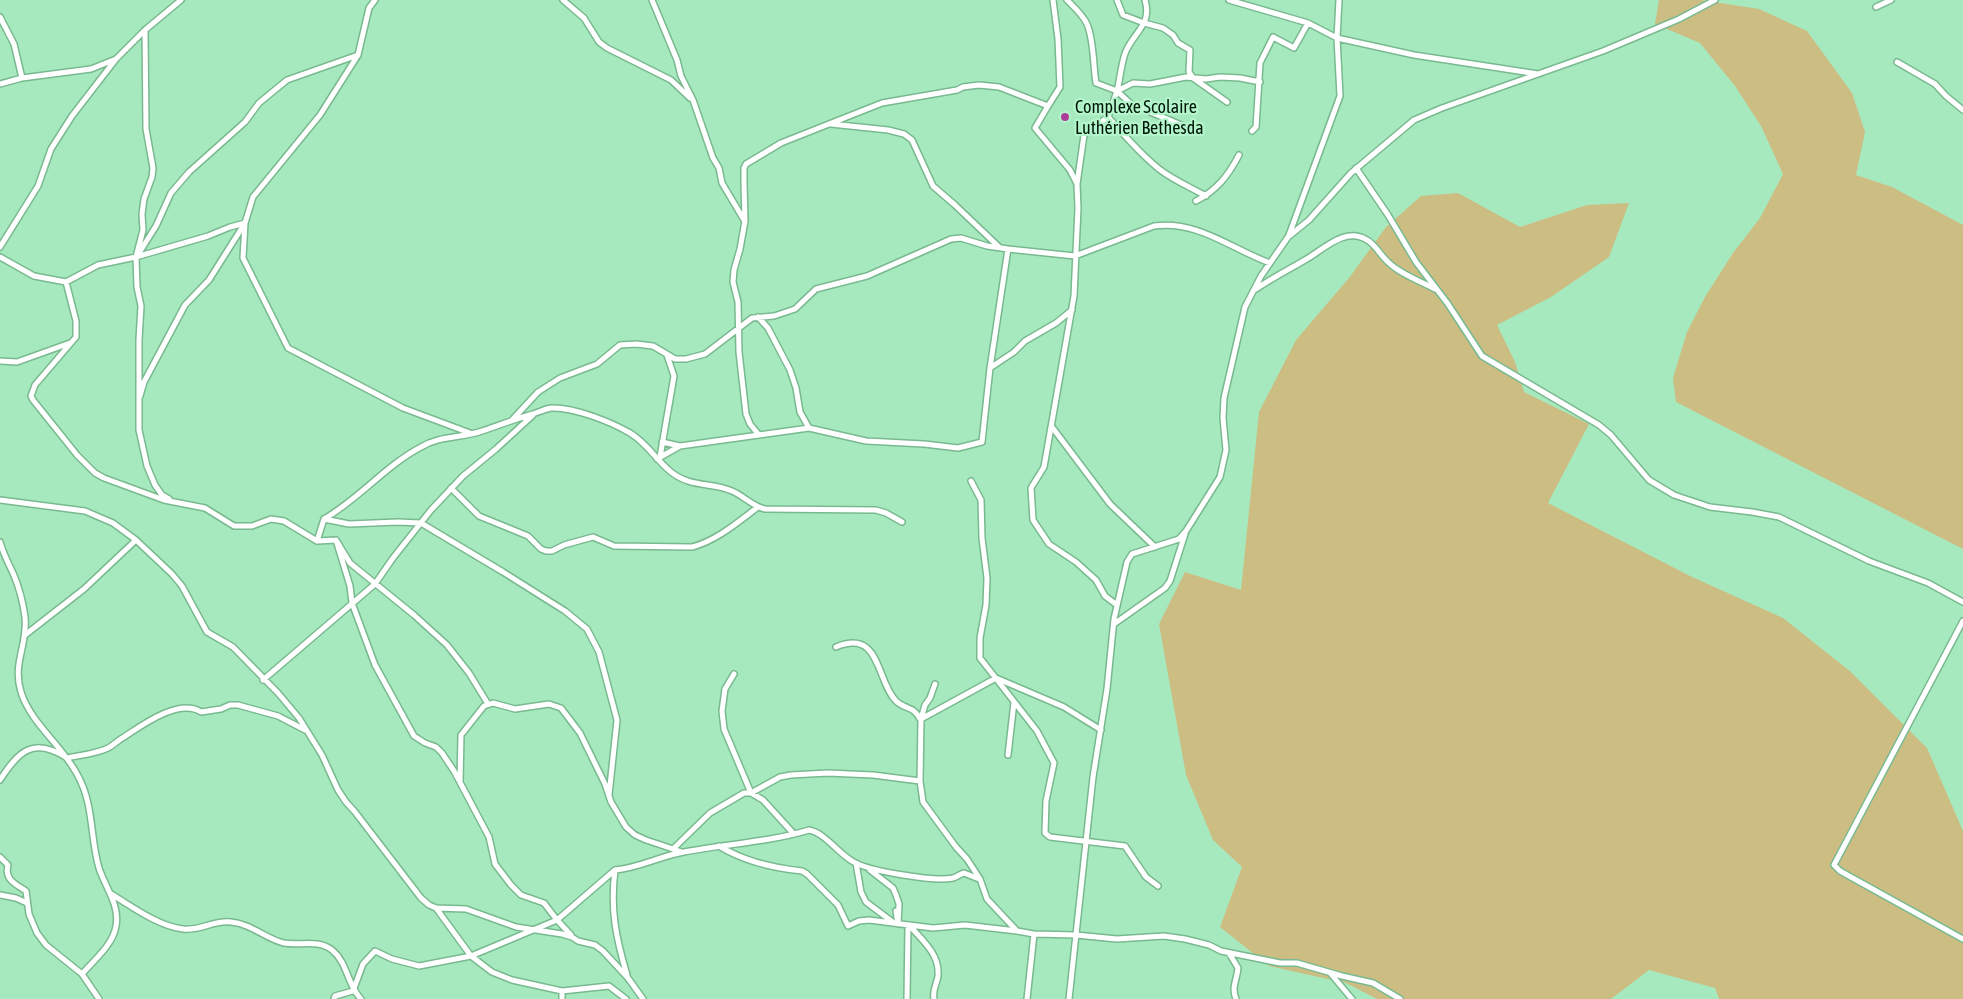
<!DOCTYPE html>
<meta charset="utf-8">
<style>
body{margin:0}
canvas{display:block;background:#a7e9be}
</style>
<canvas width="1963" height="999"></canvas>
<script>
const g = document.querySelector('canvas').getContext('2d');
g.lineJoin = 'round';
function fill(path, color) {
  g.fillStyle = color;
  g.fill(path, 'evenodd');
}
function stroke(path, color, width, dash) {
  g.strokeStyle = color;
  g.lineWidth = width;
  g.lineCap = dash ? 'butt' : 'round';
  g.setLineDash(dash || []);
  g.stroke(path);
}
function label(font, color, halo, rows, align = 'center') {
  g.font = font + ' "Asap Condensed",sans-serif';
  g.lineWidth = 4.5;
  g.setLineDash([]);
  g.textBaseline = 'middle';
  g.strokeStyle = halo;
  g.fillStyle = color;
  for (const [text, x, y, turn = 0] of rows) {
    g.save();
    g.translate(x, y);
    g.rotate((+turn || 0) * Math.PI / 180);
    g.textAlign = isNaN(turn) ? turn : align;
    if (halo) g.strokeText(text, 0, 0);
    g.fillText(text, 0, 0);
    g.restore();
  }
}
fill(new Path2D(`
 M1659,0H1701L1759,9L1807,31L1852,93L1865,132L1856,175L1892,187L1963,225V549L1676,402L1673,378L1687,332L1705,297L1733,253L1760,218L1783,174L1761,126L1735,86L1700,43L1655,24Z
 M1458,193L1520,227L1587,205L1629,203L1609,257L1551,297L1497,325L1515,362L1524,392L1589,424L1548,503L1690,576L1783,618L1851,672L1927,748L1963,831V999H1719L1715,988L1649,970L1611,999H1377L1346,983L1269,966L1220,927L1242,867L1213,840L1186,775L1159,624L1185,572L1241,590L1259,412L1296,340L1349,278L1386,227L1421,196Z`), '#ccbd83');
const minor = new Path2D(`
 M375,0L369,8L358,55L320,115L253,197L245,223L243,258L288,348L403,408L470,433
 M563,0L584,18L599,42L607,48L671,80L690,98
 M652,0L677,60L681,76L693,100L713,158L719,168L722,183L744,220
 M1067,0C1074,7 1083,15 1087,24C1094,40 1093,65 1096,83L1117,91L1108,117L1084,135L1077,184L1078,208L1074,296L1044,467L1031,488L1033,520L1049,544L1076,562L1096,580L1105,596L1117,605
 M1117,0L1123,15L1144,23L1163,28L1173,35L1178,43L1190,50L1189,72L1193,78L1227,102
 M1145,0C1152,23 1136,31 1127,49C1122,57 1120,80 1117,91L1133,83L1150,84L1186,77L1206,79L1220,77L1240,78L1260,82
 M1229,0L1308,23L1337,38L1414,55L1538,74
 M1876,7L1891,0
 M0,17L14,44L22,78
 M145,30L146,129L153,168L152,177L144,199L142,214L143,230L136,257L137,287L141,306L139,340V430L147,466L155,485L162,495L169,499
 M1897,62L1935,84L1946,96L1963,110
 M0,84L22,78L91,69L116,59
 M1117,91L1131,104L1191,129
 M1048,106L1060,87L1058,39L1053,0
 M1108,117C1124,135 1140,154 1159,169C1173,180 1190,187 1206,196
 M831,124L888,130L904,134L912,140L933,186L955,205L999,247
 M1252,131L1256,127L1260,63L1273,37L1294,48L1308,23
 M1356,168L1388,215L1416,262L1448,304L1482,356L1599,425L1611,435L1649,480L1674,495L1710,507L1752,512L1779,517L1869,561L1928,583L1963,602
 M1196,201C1217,190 1228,176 1239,155
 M245,223L230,227L208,236L136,257L98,265L66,282L76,321V337L35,385L31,396L33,400L77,455L95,473L104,478L164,500L205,508L234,526H252L271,519L284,521L317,541L324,519C359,499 385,466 421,447C439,436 460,438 479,432C497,426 515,419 533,414C539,412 545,409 551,408C574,407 611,422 630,433C647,443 656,460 671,472C691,488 712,482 732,491C744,496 752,506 765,509L876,510L886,513L902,522
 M1289,235L1340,96L1337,38L1339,0
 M0,247L38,186L51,149L72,116L116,59L145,30L181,0
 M139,253L156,226L171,193L189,172L245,122L259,103L287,80L358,55
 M0,257L34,276L66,282
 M1256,289C1272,278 1288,270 1305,260C1323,250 1345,226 1367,240C1375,244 1381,256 1388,262C1400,274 1420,281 1435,289
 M758,317L768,328L790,370L796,388L800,412L809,428
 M0,361L17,362L70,343
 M990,368L1014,352L1025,341L1056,323L1072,310
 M140,396L144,382L185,305L209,280L245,223
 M513,419L538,392L560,378L597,364L620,345L636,344L653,346L675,359H686L705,354L752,318L774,316L795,309L816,289L867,276L951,239L961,238L987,246L1008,249L1075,256L1154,226C1198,220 1231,249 1270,263
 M1052,427L1110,504L1155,547
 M759,435L750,424L746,414L739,352L738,302L733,282L734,270L740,249L745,221L744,183V168L746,164L781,143L882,103L957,90L963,87L979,85L999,87L1048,106L1035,128L1070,170L1077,184
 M662,442L680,446
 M660,457L674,376L667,355
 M657,459L680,446L809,428L866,441L924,444L958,448L982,442L990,368L1008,249
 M971,481L981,500L982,538L987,578L986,605L980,638V658L1037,731L1054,763L1046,801L1045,833L1050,837L1125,846L1146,877L1158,886
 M451,488L479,516L528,536L541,549L546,551H552L564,545L593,537L614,546L692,547C716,541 738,522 758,507
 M0,500L85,511L113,523L136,540L172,574L182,586L207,632L233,647L278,693L299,718L322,755L338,790L346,802L355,812L421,898L429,905L436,908L466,909L516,927L562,934L572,937L578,941L595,945L603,951L628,978L643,999
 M324,519L349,524L398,522L421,523L503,572L565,611L587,629L599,652L617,720L609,795
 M336,540L350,586L352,603L375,665L414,736L425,743L436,747L442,753L454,771L489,837L495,864L511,885L521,895L544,903L557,920L571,935
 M317,541L336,540L350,563L414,615L447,645L469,673L488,704
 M0,542C3,553 8,563 13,573C19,587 23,602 25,617C28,645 12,663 21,692C31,724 63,746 78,776C94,805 90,838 99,868C105,887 120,905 116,926C113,945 94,960 82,974
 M1963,621L1834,865L1840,871L1963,939
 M1114,624L1165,588L1170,581L1185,534
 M25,635L84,589L136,540
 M836,647C881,628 876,681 896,701C905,710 913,705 920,719
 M734,674L725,689L722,711L724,729L751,793L780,777L791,775L828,773L873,775L920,781
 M263,680L375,584L393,558L431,510L463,476L496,449L533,415
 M935,684L930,698L925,705L921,719L920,781L923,802L956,847L967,859L980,879L987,899L1017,931L1034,934L1076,935L1117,939L1164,936L1185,939L1209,945L1221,951L1280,963H1297L1342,976L1373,983L1400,999
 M921,719L996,678L1064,707L1101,730
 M1008,755L1014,702
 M0,780C18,752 33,736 67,758C80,755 96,754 108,748C114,745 118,740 124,737C142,725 179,698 201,712L221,709L230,705H238L278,716L305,730
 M460,782L461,735L484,706L493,703L515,709L549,704L561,708L580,733L605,784L611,802L626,827L635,835L646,840L682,852
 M719,846C745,862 773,868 802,871L807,874L838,905L848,926L859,921L869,920L933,928L965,925L1017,931
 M673,849L710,813L744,793H751L763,800L793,833
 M0,857L8,865C4,879 15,884 26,891L29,914L37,933L46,945L82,974L99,999
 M856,863L861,892L866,902L894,923
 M870,870L893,888L896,895L899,904L898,924L896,911
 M111,894C133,907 158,926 183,929C202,931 212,920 231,922C252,924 266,939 284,943C300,946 318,939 332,950C348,963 347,985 361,999
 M0,895L16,898L27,903
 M436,908L471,956L492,972L512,980L562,991L609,986L626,999
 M909,925C922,940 940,954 938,976C937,984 932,990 934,999
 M1229,953L1238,968C1237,980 1231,987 1236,999
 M1331,974L1352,999
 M627,975C616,938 610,910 615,870C639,868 660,856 684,852C725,844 770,842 809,830C825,833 837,852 852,861C867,871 935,882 953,878C957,877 960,874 964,873L979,879
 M353,991L363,964L375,951L392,959L419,966L471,956L557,920L615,870
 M334,999L335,996L353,991
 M562,999V991
 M907,999L908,925
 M1027,999L1034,934
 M1069,999L1093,777L1107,689L1114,619L1127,562L1132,554L1179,539L1186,531L1220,477L1226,450L1223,418L1224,398L1245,307L1261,276L1288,237L1309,220L1351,173L1414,120L1442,108L1603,51L1679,19L1715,0`);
stroke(minor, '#79b990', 8);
stroke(minor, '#fff', 5);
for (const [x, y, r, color] of [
 [1065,117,5,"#af3e9a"]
]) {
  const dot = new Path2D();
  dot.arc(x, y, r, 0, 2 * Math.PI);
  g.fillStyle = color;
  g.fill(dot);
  stroke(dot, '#b4f6cb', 2);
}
label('18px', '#001608', '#b4f6cb', [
 ["Complexe Scolaire",1075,107],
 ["Luthérien Bethesda",1075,128]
], 'left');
</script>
